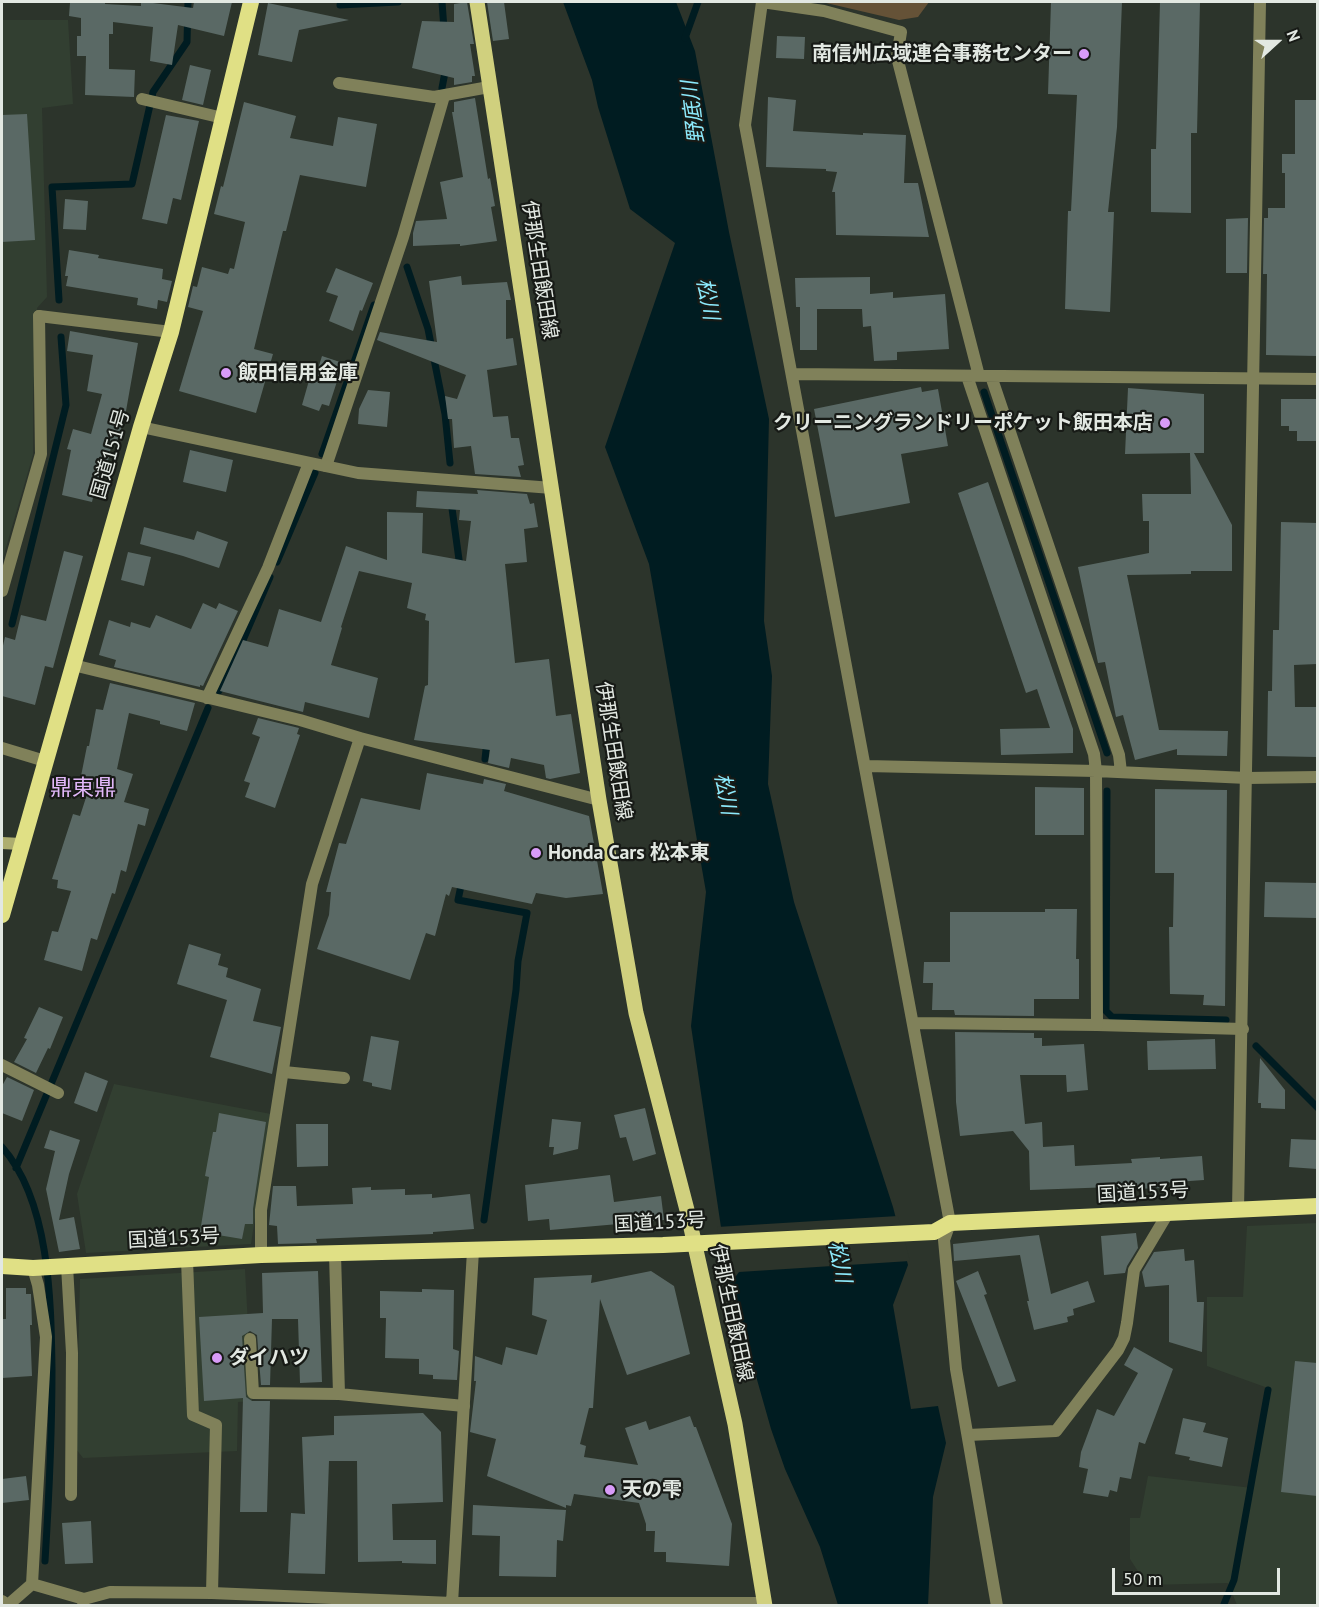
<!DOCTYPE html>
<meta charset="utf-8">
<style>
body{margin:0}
#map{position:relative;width:1319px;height:1607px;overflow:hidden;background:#2c342b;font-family:"PT Sans",sans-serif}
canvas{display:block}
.frame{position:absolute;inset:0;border:3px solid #e2e8e2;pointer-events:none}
.north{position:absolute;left:1247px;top:12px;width:60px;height:60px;-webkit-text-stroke:4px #171a16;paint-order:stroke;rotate:69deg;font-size:16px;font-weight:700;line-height:24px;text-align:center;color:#e2e8e2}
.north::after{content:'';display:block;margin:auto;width:21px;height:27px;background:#e2e8e2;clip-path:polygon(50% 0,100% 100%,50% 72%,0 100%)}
.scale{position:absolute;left:1112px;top:1568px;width:168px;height:27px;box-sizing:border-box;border:3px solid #e2e8e2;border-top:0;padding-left:8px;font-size:18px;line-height:21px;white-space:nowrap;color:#e2e8e2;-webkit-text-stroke:4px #171a16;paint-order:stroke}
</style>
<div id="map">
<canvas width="1319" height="1607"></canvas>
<div class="frame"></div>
<div class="north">N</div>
<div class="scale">50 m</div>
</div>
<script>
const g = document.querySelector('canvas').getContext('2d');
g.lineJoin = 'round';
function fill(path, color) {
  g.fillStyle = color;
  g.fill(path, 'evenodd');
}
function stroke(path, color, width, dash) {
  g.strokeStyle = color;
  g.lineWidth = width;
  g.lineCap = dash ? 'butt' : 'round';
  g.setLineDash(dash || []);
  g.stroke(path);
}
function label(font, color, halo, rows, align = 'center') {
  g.font = font + ' "PT Sans","Noto Sans JP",sans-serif';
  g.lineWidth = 4.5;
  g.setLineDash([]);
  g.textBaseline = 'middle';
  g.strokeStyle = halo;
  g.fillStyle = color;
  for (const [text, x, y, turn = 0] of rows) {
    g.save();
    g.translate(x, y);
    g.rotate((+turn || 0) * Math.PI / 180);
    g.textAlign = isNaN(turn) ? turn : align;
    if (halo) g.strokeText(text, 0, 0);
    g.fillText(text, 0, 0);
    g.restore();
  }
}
fill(new Path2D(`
 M2,20H68L73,104L42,108L47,297L37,308L33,399V455L2,561Z
 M114,1084L271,1114L251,1244L86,1253L77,1194Z
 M1317,1223V1605H1237L1228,1583L1147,1585L1130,1559V1518H1140L1148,1476L1252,1488L1265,1387L1207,1366V1297H1243L1247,1226Z
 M245,1269L252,1401L238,1402L237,1451L83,1458L76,1449L80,1279Z`), '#323f31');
fill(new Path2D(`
 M822,2H929L918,17L899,20Z`), '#655237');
fill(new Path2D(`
 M563,2H676L695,51L729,232L769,419L764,621L772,676L768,784L794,902L893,1207L908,1265L893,1305L911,1409L938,1406L946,1443L933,1497L928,1605H838L820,1547L785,1469L771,1429L729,1281L691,1026L706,892L649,564L605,447L675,243L630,209L598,107L592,80Z`), '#001c21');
fill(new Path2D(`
 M898,1216L910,1261L739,1272L733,1280L726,1281L717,1227Z`), '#2c342b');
stroke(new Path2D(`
 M442,2L444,29
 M340,5L398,2
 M685,38L698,2
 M442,88L446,67
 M407,267L428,329L445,414L450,463
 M59,300L52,187L132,184L153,92L187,42L188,2
 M984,392L1107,753
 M322,454L374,305
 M451,501L460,567
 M277,562L315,473
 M12,624L66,405L61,337
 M219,691L237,654L270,577
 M485,759L487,740
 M1107,791L1106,1011L1112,1017L1226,1020
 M462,881L458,900L527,913L518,961L516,990L484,1220
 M1256,1046L1318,1108
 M2,1147C50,1201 51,1301 52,1370C52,1434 49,1497 45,1561
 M16,1168L208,708
 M1224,1604L1234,1580L1268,1390`), '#001c21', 7);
fill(new Path2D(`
 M82,2H105V4L141,6V2H145L193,8L194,2H232L224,36L178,25L172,65L150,61L153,27L113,22V34H109V69L135,70L134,97L85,95L86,56H77V36H81V18L69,16L70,3H82Z
 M467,2L474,44H470L475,76H472V82L454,85V78L412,68L422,21L454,22V4Z
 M487,2H504L509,39L493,41Z
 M1051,2H1122L1117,127L1108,212H1114L1110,312L1065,309L1067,243L1068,211H1071L1077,95L1048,94Z
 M1160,2H1200L1197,133H1191V213L1151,212V149H1156Z
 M268,3L349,20L299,30L292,62L258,55Z
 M777,36L805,37L804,59L776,58Z
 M190,65L211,70L203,105L182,100Z
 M768,97L796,100L793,131L863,135V133L906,135L904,183H918L929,237L836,235L835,192H832L837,172L826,171V169L766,167Z
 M475,98L488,179L490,178L495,206L491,207L497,241L460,246V244L413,246V233L416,221L447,219L440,182L463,177L452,112H454V102Z
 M1295,100H1317V356L1266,355L1267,274H1263L1264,218H1268V208H1285V173H1282V154H1295Z
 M244,102L296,116L290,138L333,146L338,117L377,124L366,187L300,175L286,231H283L254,349L273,354L256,413L179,391L203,311L188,307L193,286L197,287L202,267L228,274L230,268L234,269L245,222L214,214L221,186L223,187Z
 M27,114L35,240L2,242V115Z
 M166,115L199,121L181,200L173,198L167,224L142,219Z
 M65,199L88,201L86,230L63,229Z
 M1248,218L1247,273H1226V219Z
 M69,250L99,255L98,258L163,269L162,279L172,281L167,302L158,300L157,309L137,305L138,298L66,286L68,276H65Z
 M336,268L373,283L362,311L360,310L353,331L329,321L338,296L326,292Z
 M461,276L462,285L507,282L511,300H506V339L513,338L517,365L487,370L493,417L508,416L511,438H519L524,465L518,466L521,477L475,474L471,446L454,448L452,419H448L445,396L457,399L466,375L377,340L380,332L437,342L429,281Z
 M870,277V294L893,292V298L945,294L949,349L897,352V360L874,361L871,326L863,327L862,309H817V350H800V307H796L795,278Z
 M70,331L138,343L126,411L117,444L112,443L102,487L96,485L92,502L62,495L71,450L67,449L73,429L91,434L102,394L87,391L93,355L67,351Z
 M322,356L343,363L329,406L322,404L319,411L302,405L310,377L315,378Z
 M921,387L922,392L938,389L948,446L901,454L910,503L835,517L814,409Z
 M1128,388L1204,394V453H1194L1232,525V571H1191V574L1127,575L1159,730L1228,731L1227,756L1177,755V749L1135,760L1123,715L1116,717L1105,662L1098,663L1078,567L1149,553V521H1143L1142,494H1191L1190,453L1125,454Z
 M368,390L390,392L387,427L358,424L359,409Z
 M1281,399H1317V441H1297V431H1289V426H1281Z
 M190,450L233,460L226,492L183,482Z
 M988,482L1073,729V753L1001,755L1000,729L1050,728L1037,689L1026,693L958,493Z
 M477,490L527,494L530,504L534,503L538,527L524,529L527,562L505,564L515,663L549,659L556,716L571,714L580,773L550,779L546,778L544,765L511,758L509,768L488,763L490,750L414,740L425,686L428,685L429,621L425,620L426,614L407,608L412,583L359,571L341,627L342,628L331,665L378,678L369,718L305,702L303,712L220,691L243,640L268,647L279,609L321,622L346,546L387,560V512L423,513L422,553L466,561L471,521L459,520L460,510L416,507L417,491L478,494Z
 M1281,522L1317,523V664L1294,665L1295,707H1317V757L1267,756L1268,691H1272L1273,630H1279Z
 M144,527L194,540L197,531L228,542L219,568L183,556L140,544Z
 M64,551L83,556L53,668L45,666L35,705L2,696V650L5,637L15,640L21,615L46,621Z
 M128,552L151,557L144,586L121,580Z
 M203,603L216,609L219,603L238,611L203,686L200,685V687L114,667L116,660L99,655L109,620L130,627L131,622L150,628L156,615L191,629Z
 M110,683L195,703L187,731L160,724V721L129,713L117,769L133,774L124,802L149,809L145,826L138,824L126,872L121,870L115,894L112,893L97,940L91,938L82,971L44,960L52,931L58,932L71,891L57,888L58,880L52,879L73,814L80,816L92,779L81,776L87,746H89L96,709L103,710Z
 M258,718L299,728L297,734L300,735L275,808L245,797L250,783L244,781L260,737L252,734Z
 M427,773L483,784L484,779L506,784L504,791L589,816L603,894L566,898L536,893L532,904L452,887L449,896L446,894L435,936L426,933L410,980L317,949L329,915L331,892H326L339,843L346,844L361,798L420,810Z
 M1035,787L1084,788V835H1035Z
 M1155,789L1227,790L1225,1006L1203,1005L1204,995L1170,994L1169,927H1173L1174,873H1155Z
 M1265,882L1317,883V918L1264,917Z
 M1045,909H1077L1076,959H1079V999H1034V1016L955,1015L954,1010H932L933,983H923L924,962H950V912H1045Z
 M189,944L221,954L218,965L228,968L226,977L261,989L253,1021L281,1027L272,1074L210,1057L227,1000L177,984Z
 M39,1007L63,1017L50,1049L48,1048L36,1073L14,1062L27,1039L24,1038Z
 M955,1032L1034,1033V1038H1042V1046L1084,1044L1088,1090L1067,1092L1066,1075H1020L1025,1124L1042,1122L1043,1147L1074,1145L1075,1166L1132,1163L1131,1159L1160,1157V1159L1202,1156L1204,1180L1161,1183V1188L1113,1190V1187L1030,1190L1029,1151L1013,1131L960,1136L956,1102Z
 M371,1036L399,1041L391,1090L372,1086V1083L363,1081Z
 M1215,1039L1216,1069L1148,1070L1147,1041Z
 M1260,1058L1285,1090V1109L1261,1108V1103H1258Z
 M85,1072L108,1081L97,1112L74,1103Z
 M7,1077L34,1090L22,1121L2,1113V1086Z
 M645,1108L656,1154L633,1161L626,1137L620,1138L614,1115Z
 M219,1113L266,1122L253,1209V1224H245L242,1239L200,1232L209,1177L205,1176L213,1132H216Z
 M552,1119L581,1122L578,1149L553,1155L554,1147H549Z
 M296,1124H328V1166L297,1167Z
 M50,1130L80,1140L69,1174L59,1220L74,1217L80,1249L59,1252L46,1189L55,1151L44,1148Z
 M1291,1139L1317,1140V1169L1289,1167Z
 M610,1175L614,1202L661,1196L664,1220L550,1230L549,1219L528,1221L525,1185Z
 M273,1186H296L297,1206L353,1204L352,1188L371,1187V1190L405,1189V1195L432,1194V1198L470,1194L474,1229L433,1232V1234L316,1239L317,1243L278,1244L277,1226L269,1225Z
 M1136,1233L1138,1248L1127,1266L1125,1273L1104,1275L1101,1236Z
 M1039,1235L1051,1294L1088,1281L1095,1302L1073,1309L1074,1315L1067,1317L1068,1322L1034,1330L1027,1301H1029L1020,1255L954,1261L953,1244Z
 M1184,1249L1185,1261L1194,1260L1197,1302H1204L1202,1352L1169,1342V1285L1145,1287L1142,1272L1154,1252Z
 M318,1271L322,1382L300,1383L298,1319H272L270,1385H261L257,1335L250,1331L242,1336L246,1397L252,1401H270L267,1512H240L243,1398L204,1401L199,1317L263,1313L262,1273Z
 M651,1271L674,1286L690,1354L627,1375L600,1299L593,1408H589L580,1444L586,1446L584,1457L638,1465L625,1428L646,1421L649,1430L690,1416L694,1427H696L732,1524L729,1566L666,1562V1552H654L655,1531H646V1524L639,1503L574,1494L571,1506L566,1505V1508L487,1476L496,1439L470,1432L476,1381H474L475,1356L502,1365L506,1347L537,1355L547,1320L532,1315L534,1278L592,1275L591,1283Z
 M978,1271L987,1294L984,1295L1016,1381L998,1387L956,1281Z
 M6,1288H26V1294H31L32,1325H30L32,1376L2,1378V1319H6Z
 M422,1289L454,1290L453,1349L459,1351L457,1380L433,1379V1375L419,1374V1359L385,1358L386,1318H380V1291L422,1292Z
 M1134,1347L1173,1369L1145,1444L1139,1442L1131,1479L1120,1477L1117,1492L1110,1490L1108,1497L1083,1493L1088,1469L1079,1467L1081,1452L1097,1409L1114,1416L1138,1373L1124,1365Z
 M1295,1361L1317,1363V1496L1281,1492Z
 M423,1413L441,1432L443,1502L392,1504L393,1540H436V1564L402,1563V1561L358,1562L357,1461H329L325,1574L288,1573L291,1513L305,1514L302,1437L334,1435V1416Z
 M1183,1418L1206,1423L1203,1432L1228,1438L1222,1467L1189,1460L1190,1457L1175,1454Z
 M26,1476L29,1500L2,1503V1479Z
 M473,1505L566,1510L563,1541L557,1540L556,1577L499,1576L500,1536L472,1535Z
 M91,1521L93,1563L65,1564L62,1523Z`), '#5a6965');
stroke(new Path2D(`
 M339,83L434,97L489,87
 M142,99L223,118
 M326,466L403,237L444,96
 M2,591L41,454L39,316
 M2,748L45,761
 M1097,1025L1243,1029
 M2,1065L58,1093
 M284,1072L344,1078
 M335,1254L339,1394
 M187,1260L193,1415L216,1425L212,1593
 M67,1266L72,1353L71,1495
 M250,1339L253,1393L339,1394L464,1406
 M968,1435L1056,1431L1118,1350L1124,1338L1127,1323L1134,1270L1168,1213
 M32,1584L46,1337L38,1285L33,1268
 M2,1601L8,1605L32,1584L84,1599`), '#80815a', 12);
stroke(new Path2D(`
 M762,2L745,125L950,1223L944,1240L956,1369L997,1606
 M762,2L824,11L901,32L897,57L979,376
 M39,316L171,332
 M792,374L1318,379
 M991,376L1119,755L1121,772
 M141,427L358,473L552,488
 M73,665L300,720L360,738L599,800
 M207,698L268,568L309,463
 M866,766L1096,771L1247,778L1318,777
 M914,1023L1097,1025L1096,771L1094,754L967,376
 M261,1255V1210L312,884L360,738
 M452,1603L473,1251
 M83,1606L84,1599L110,1592L212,1593L452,1603H765`), '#80815a', 12);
stroke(new Path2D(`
 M1238,1209L1260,2`), '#80815a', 12);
stroke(new Path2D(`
 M2,843L21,844`), '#adad6f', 12);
stroke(new Path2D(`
 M477,2L599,800L636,1013L687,1210L735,1424L765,1606`), '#d0d07e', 15);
stroke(new Path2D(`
 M2,915L141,427L171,332L251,2
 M2,1266L33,1268L261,1255L663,1245L934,1232L950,1223L1318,1206`), '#e0e085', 16);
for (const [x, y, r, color] of [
 [1084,54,6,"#d89bf8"],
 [226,373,6,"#d89bf8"],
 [1165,423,6,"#d89bf8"],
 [536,853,6,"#d89bf8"],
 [217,1358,6,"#d89bf8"],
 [610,1490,6,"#d89bf8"]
]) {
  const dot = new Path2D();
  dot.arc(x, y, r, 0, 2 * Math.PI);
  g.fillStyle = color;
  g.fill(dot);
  stroke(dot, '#171a16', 2);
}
label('bold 20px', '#e2e8e2', '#171a16', [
 ["南信州広域連合事務センター",1072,54,"right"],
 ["飯田信用金庫",238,373],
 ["クリーニングランドリーポケット飯田本店",1153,423,"right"],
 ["Honda Cars 松本東",548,853],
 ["ダイハツ",229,1358],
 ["天の雫",622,1490]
], 'left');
label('20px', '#e2e8e2', '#171a16', [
 ["伊那生田飯田線",539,270,81],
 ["国道151号",111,454,-74],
 ["伊那生田飯田線",613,751,81],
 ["国道153号",1143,1193,-3],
 ["国道153号",660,1223,-3],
 ["国道153号",174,1239,-3],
 ["伊那生田飯田線",731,1313,78]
]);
label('italic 21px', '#8ceafc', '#171a16', [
 ["野底川",694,112,-97],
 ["松川",707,299,79],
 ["松川",725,794,79],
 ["松川",839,1262,78]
]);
label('22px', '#e1b7f9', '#171a16', [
 ["鼎東鼎",83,789]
]);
</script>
